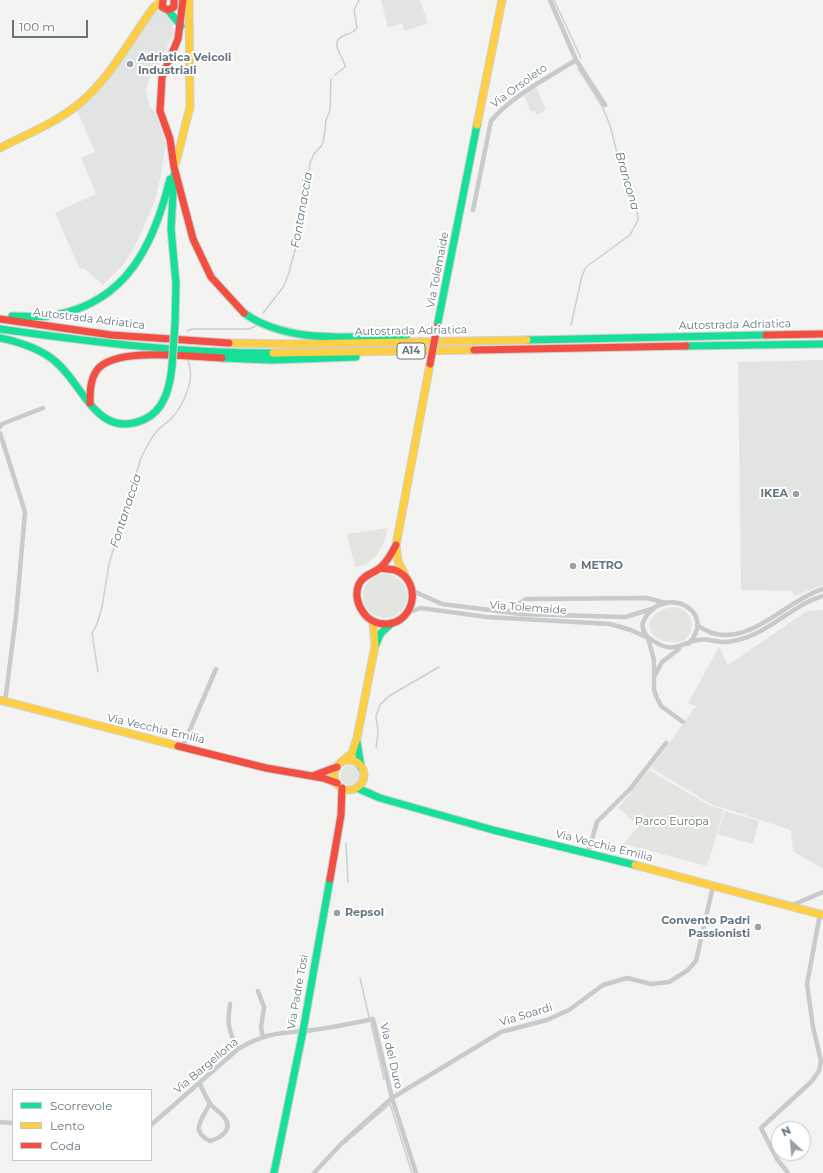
<!DOCTYPE html>
<style>
body{margin:0}
#map{position:relative;width:823px;height:1173px;overflow:hidden;background:#f3f3f2;font-family:Montserrat,sans-serif}
canvas{display:block}
.legend{position:absolute;left:12px;top:1089px;width:140px;height:72px;box-sizing:border-box;background:#fff;border:1px solid #c1c8cc;margin:0;padding:5px 7px;list-style:none;font-size:12px;color:#657580}
.legend li{display:flex;align-items:center;gap:8px;height:20px}
.legend b{width:20px;border:1px solid #c1c8cc}
.north{position:absolute;left:771px;top:1121px;width:40px;height:40px;box-sizing:border-box;background:#fff;border:1px solid #c1c8cc;border-radius:50%;rotate:334deg;font-size:11px;font-weight:700;line-height:16px;text-align:center;color:#657580}
.north::after{content:'';display:block;margin:auto;width:14px;height:18px;background:#97a1a8;clip-path:polygon(50% 0,100% 100%,50% 72%,0 100%)}
.scale{position:absolute;left:12px;top:20px;width:76px;height:18px;box-sizing:border-box;border:2px solid #657580;border-top:0;padding-left:5px;font-size:12px;line-height:14px;white-space:nowrap;color:#657580;-webkit-text-stroke:3px #fff;paint-order:stroke}
</style>
<div id="map">
<canvas width="823" height="1173"></canvas>
<ul class="legend">
<li><b style="height:5px;background:#16e098"></b>Scorrevole</li>
<li><b style="height:5px;background:#ffcf43"></b>Lento</li>
<li><b style="height:5px;background:#f24e42"></b>Coda</li>
</ul>
<div class="north">N</div>
<div class="scale">100 m</div>
</div>
<script>
const g = document.querySelector('canvas').getContext('2d');
g.lineJoin = 'round';
function fill(path, color) {
  g.fillStyle = color;
  g.fill(path, 'evenodd');
}
function stroke(path, color, width, dash) {
  g.strokeStyle = color;
  g.lineWidth = width;
  g.lineCap = dash ? 'butt' : 'round';
  g.setLineDash(dash || []);
  g.stroke(path);
}
function label(font, color, halo, rows, align = 'center') {
  g.font = font + ' Montserrat,sans-serif';
  g.lineWidth = 4;
  g.setLineDash([]);
  g.textBaseline = 'middle';
  g.strokeStyle = halo;
  g.fillStyle = color;
  for (const [text, x, y, turn = 0] of rows) {
    g.save();
    g.translate(x, y);
    g.rotate((+turn || 0) * Math.PI / 180);
    g.textAlign = isNaN(turn) ? turn : align;
    if (halo) g.strokeText(text, 0, 0);
    g.fillText(text, 0, 0);
    g.restore();
  }
}
fill(new Path2D(`
 M381,0H420L428,23L405,31L402,23L388,28Z
 M162,10L171,17L174,32L157,69L150,76L146,89L149,105L156,114L166,144L160,179L155,201L137,242L124,264L103,285L84,268L80,269L55,213L96,194L81,158L95,152L77,110L84,105L147,21L157,11Z
 M536,87L546,110L536,115L535,110L531,112L524,95Z
 M823,360V585L794,596L792,591L741,590L738,362Z
 M823,610V869L793,851L791,830L711,804L651,768L696,706L688,703L719,647L728,665L807,611Z
 M725,811L759,821L753,844L718,834Z`), '#e2e3e3');
fill(new Path2D(`
 M388,528C384,547 376,564 355,567L347,534Z
 M363 596a22 22 0 1 1 44 0a22 22 0 1 1-44 0Z
 M675,607C693,610 698,630 683,641C670,645 649,640 649,624C653,612 663,608 675,607Z
 M340 775a10 10 0 1 1 20 0a10 10 0 1 1-20 0Z
 M649,770L709,805L724,810L707,866L623,844L639,826L618,808Z`), '#e3e6e0');
stroke(new Path2D(`
 M554,0L581,58
 M335,75L345,67C345,59 333,48 338,40C343,33 353,35 357,28L354,10L359,0
 M263,313L284,286L289,272L301,228L310,163L314,154L322,145L324,138L326,120L330,110L331,79
 M571,325L582,276L586,267L630,235L638,220L637,208L618,157L610,125L602,106L578,68
 M187,331L192,329H249L256,326
 M98,672L92,633L97,624L102,607L109,564L141,458C146,448 150,439 157,431C161,426 167,423 171,419C183,406 196,379 188,361
 M376,748L378,732L376,716L380,705L389,696L439,667
 M346,843L348,882
 M360,978L369,1017
 M371,1023L384,1079
 M345,1143L390,1104L412,1173`), '#c8d1d2', 1.5);
const fast = new Path2D(`
 M168,10L181,26
 M174,175L171,229L176,283L175,324
 M244,313C288,345 354,336 406,336
 M12,316C26,316 41,318 55,315C127,302 154,244 170,179
 M437,327L477,125
 M0,329C91,342 180,353 273,353
 M0,338C19,342 40,348 56,362C84,386 97,439 143,420C165,411 170,386 172,366
 M527,340L766,335
 M686,346L823,344
 M222,358L272,360L356,357
 M376,644L381,633L392,623
 M357,742L361,767
 M357,788L380,798L493,830L635,865
 M274,1173L303,1031L330,879`);
const slow = new Path2D(`
 M477,125L502,0
 M0,148C27,134 56,123 80,103C111,77 130,39 154,7L163,0
 M176,162L190,107L189,0
 M229,343L289,344L527,340
 M273,353L474,350
 M405,575L398,561L396,545L430,364
 M0,700L178,746
 M334 775a15 15 0 1 1 30 0a15 15 0 1 1-30 0Z
 M340,763L352,753L357,738L375,646L373,622
 M635,865L823,915`);
const jam = new Path2D(`
 M163,0L162,7L168,10L174,7V0
 M183,0L178,39L162,77L160,111L170,139L174,167L193,239L211,277L244,313
 M0,319L111,335L229,343
 M766,335L823,334
 M474,350L686,346
 M90,403C90,392 90,380 97,370C115,346 193,357 222,358
 M380,568C385,569 391,569 395,570C423,581 415,623 386,624C377,624 368,620 363,612C357,604 355,593 359,584C364,574 373,574 380,568C387,562 392,553 396,545
 M178,746L266,768L323,778L337,783
 M315,775L337,767
 M330,879L341,815L342,788`);
stroke(fast, '#cfcfd0', 9);
stroke(slow, '#cfcfd0', 9);
stroke(jam, '#cfcfd0', 9);
stroke(new Path2D(`
 M550,0L576,60L605,105
 M473,210L491,121C510,97 549,77 576,60
 M0,427L2,424L43,408
 M0,433L25,512L16,616L5,702
 M413,591L442,604L521,614L625,617L652,609
 M410,612L420,608L428,609L487,617L610,624L631,630L648,638L654,660V690L657,698L661,706L683,722
 M507,612L526,599L647,598L666,603
 M697,625C741,658 783,601 823,589
 M688,644C720,611 663,583 644,620C640,627 645,636 652,640C672,654 677,645 697,640C706,638 715,642 724,642C733,642 741,639 748,637C775,627 795,604 823,596
 M655,675L662,662L679,649
 M183,746L216,669
 M588,853L597,822L631,788L666,743
 M790,906L823,892
 M258,991L264,1007L261,1028L263,1037
 M230,1004C230,1008 229,1010 229,1014C227,1025 232,1040 238,1049
 M200,1084C203,1091 207,1100 212,1106C216,1110 221,1113 224,1117C234,1129 221,1138 210,1141C188,1130 204,1118 210,1103
 M0,1122L13,1123
 M151,1125L238,1049C262,1035 275,1033 303,1031C326,1029 350,1024 373,1019L392,1098L416,1173
 M314,1173L342,1143L392,1098L501,1032L547,1020L569,1010L603,985L627,978L651,984L669,982L688,970L696,961L713,886
 M788,1173L777,1159L761,1128L812,1081L819,1071L821,1061L813,1027L807,984L820,914`), '#c8cacb', 4.5);
stroke(fast, '#16e098', 7);
stroke(slow, '#ffcf43', 7);
stroke(jam, '#f24e42', 7);
const fastBridge = new Path2D(`
 M172,366L175,324`);
const jamBridge = new Path2D(`
 M430,364L437,327`);
stroke(fastBridge, '#cfcfd0', 9, []);
stroke(jamBridge, '#cfcfd0', 9, []);
stroke(fastBridge, '#16e098', 7);
stroke(jamBridge, '#f24e42', 7);
for (const [x, y, r, color] of [
 [130,64,4,"#97a1a8"],
 [796,494,4,"#97a1a8"],
 [573,566,4,"#97a1a8"],
 [337,913,4,"#97a1a8"],
 [758,927,4,"#97a1a8"]
]) {
  const dot = new Path2D();
  dot.arc(x, y, r, 0, 2 * Math.PI);
  g.fillStyle = color;
  g.fill(dot);
  stroke(dot, '#fff', 1.5);
}
for (const [x, y, w] of [
 [411,351,28]
]) {
  const box = new Path2D();
  box.roundRect(x - w / 2, y - 8, w, 16, 3);
  g.fillStyle = '#fff';
  g.fill(box);
  stroke(box, '#657580', 1);
}
label('bold 10px', '#657580', null, [
 ["A14",411,351]
]);
label('bold 11px', '#657580', '#fff', [
 ["Adriatica Veicoli",138,58],
 ["Industriali",138,71],
 ["IKEA",788,494,"right"],
 ["METRO",581,566],
 ["Repsol",345,913],
 ["Convento Padri",750,921,"right"],
 ["Passionisti",750,934,"right"]
], 'left');
label('11px', '#657580', '#fff', [
 ["Via Orsoleto",519,86,-36],
 ["Via Tolemaide",438,270,-79],
 ["Autostrada Adriatica",89,319,7],
 ["Autostrada Adriatica",735,325,-1],
 ["Autostrada Adriatica",411,331,-1],
 ["Via Tolemaide",528,608,4],
 ["Via Vecchia Emilia",156,729,13],
 ["Via Vecchia Emilia",604,846,14],
 ["Via Padre Tosi",298,992,-80],
 ["Via Soardi",526,1015,-17],
 ["Via del Duro",391,1056,77],
 ["Via Bargellona",206,1066,-40]
]);
label('11px', '#687763', '#fff', [
 ["Parco Europa",672,822]
]);
label('italic 12px', '#61777d', '#fff', [
 ["Brancona",627,181,74],
 ["Fontanaccia",302,210,-80],
 ["Fontanaccia",126,511,-72]
]);
</script>
